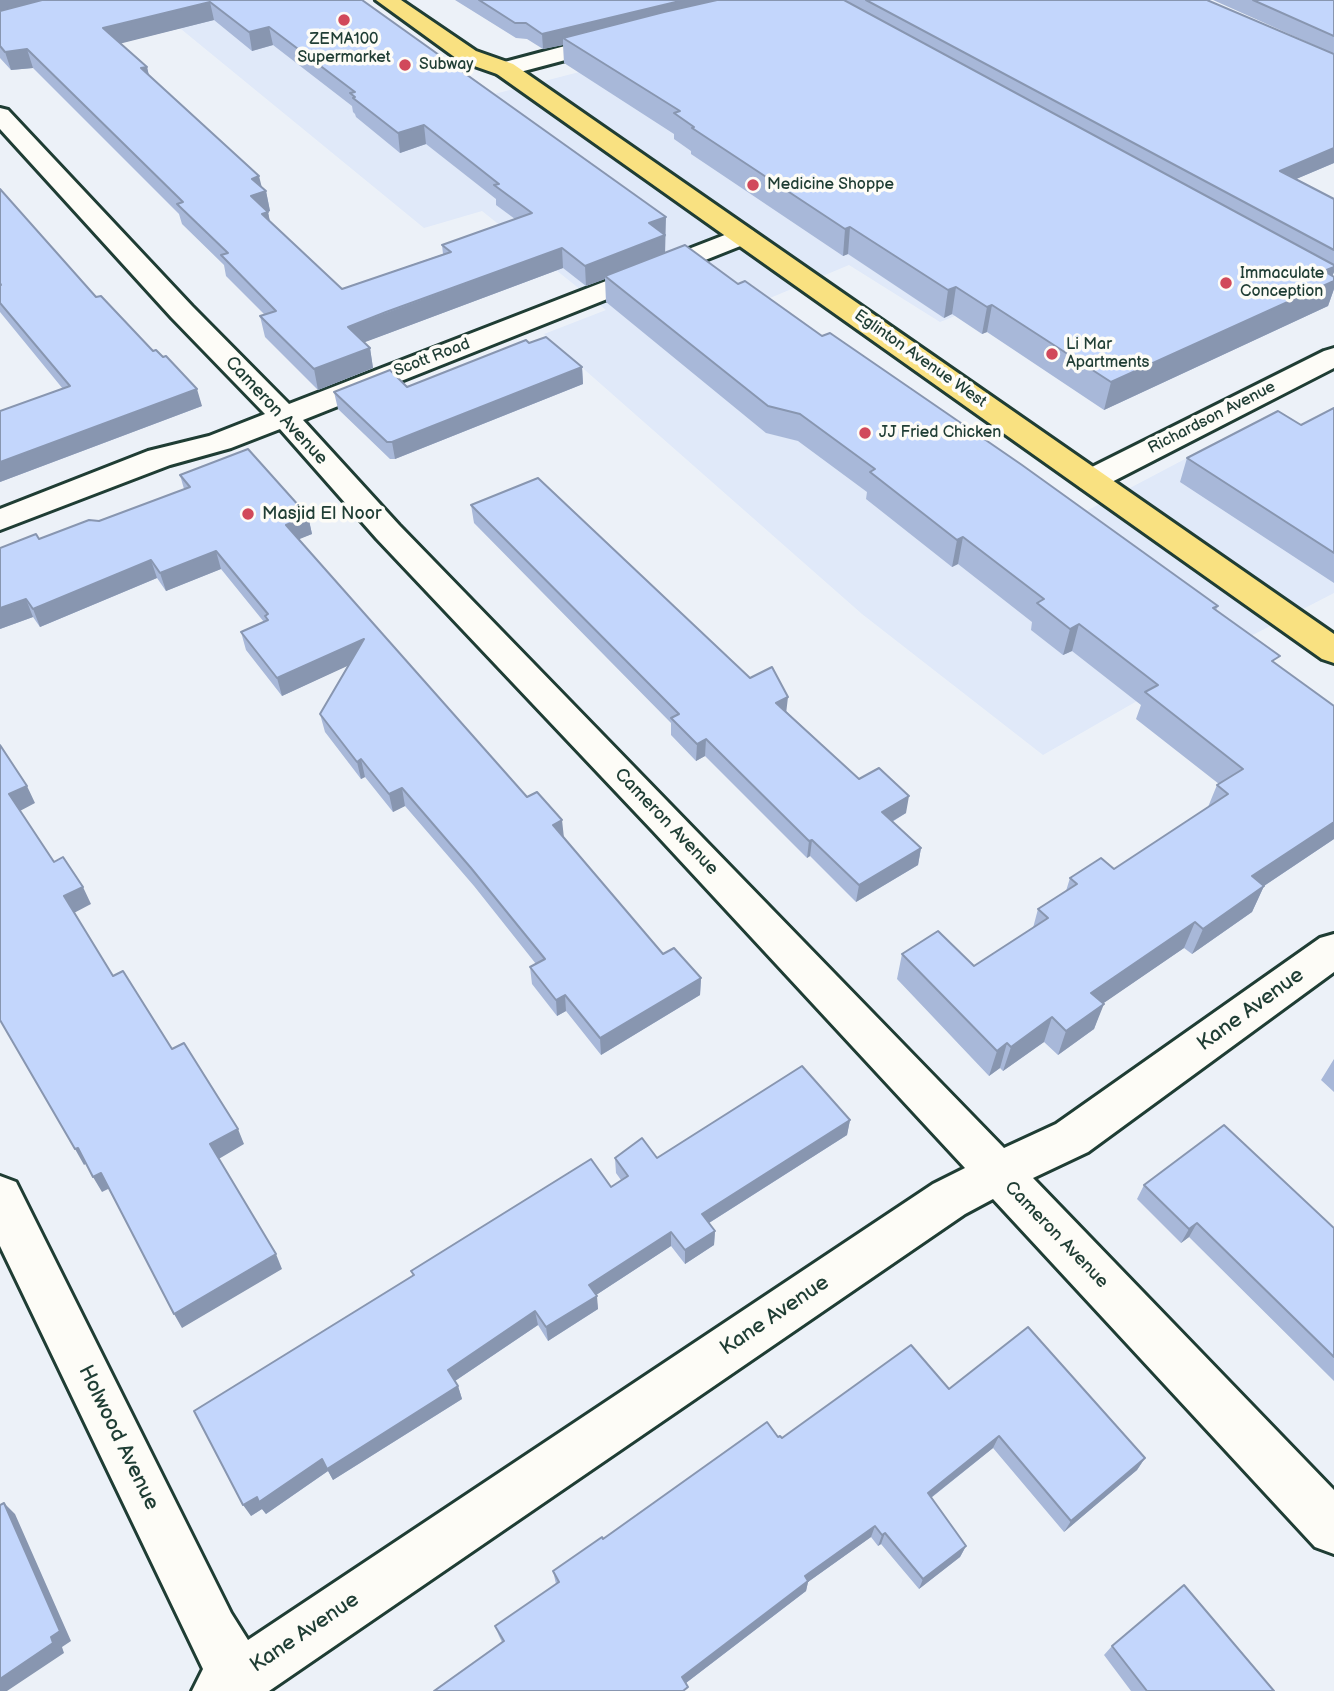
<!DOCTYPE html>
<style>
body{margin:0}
canvas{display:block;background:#ecf1f8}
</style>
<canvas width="1334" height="1691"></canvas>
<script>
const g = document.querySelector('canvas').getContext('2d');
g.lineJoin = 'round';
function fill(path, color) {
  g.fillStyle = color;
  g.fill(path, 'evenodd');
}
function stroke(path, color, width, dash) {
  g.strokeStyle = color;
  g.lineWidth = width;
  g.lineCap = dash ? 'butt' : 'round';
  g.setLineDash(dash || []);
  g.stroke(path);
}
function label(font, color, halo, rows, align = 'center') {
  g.font = font + ' "Balsamiq Sans",sans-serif';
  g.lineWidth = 7;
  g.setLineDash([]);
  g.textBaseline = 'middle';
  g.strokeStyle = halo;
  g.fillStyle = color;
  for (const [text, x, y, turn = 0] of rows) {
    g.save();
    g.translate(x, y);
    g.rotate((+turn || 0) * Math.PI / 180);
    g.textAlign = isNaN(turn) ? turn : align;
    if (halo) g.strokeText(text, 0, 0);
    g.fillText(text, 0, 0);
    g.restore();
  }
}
fill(new Path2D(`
 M154,0L479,98L691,43L1057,275L940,322L849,265L770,298L1075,517L1276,411L1334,446V593L1245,639L1043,755L862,614L544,334L606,310L482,211L424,228L148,2Z`), '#e0e9f9');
const street = new Path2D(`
 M614,33L622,35L625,40L622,45L505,76L497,74L494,69L497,64Z
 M0,108L8,110L192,306L289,404L735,231L744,228L753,231L757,236L753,241L303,420L399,525L1004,1148L1056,1124L1320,938L1334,934V972L1088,1152L1033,1178L1334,1490V1554L1315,1547L993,1199L965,1214L269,1691H192L203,1669L0,1246V1176L16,1182L231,1613L248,1640L933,1184L965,1168L653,831L377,539L280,429L231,448L170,465L0,530V509L148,451L209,436L265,414L172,318L0,129Z
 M1334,348V368L1102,487L1091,490L1080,487L1076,480L1080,473L1324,351Z`);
const primary = new Path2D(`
 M376,0H401L476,51L513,64L1334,634V663L1322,659L497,74L460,61Z`);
stroke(street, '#1f3d34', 6);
stroke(primary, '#1f3d34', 6);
fill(street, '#fdfcf7');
fill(primary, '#f9e181');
fill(new Path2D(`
 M0,0H362L666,237H665V253L738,284L822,336L1218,606L1216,610L1276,664L1334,706V839L1264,886L1252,912L1192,954L1184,948L1103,1003L1094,1029L1058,1055L1044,1042L1003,1071L1000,1068L989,1076L897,979L902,954L974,966L1033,928L1038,909L1066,891L1070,878L1114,869L1208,807L1217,785L1219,784L1136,719L1141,705L1072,651L1063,655L1031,630L1032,622L958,564L952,567L866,499L867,492L798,441L766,433L606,302L605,279L586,286L563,268L389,333L364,342L370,348L373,368L318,390L265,337L260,316L265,315L226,276L224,265L182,224L179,214L33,68L11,70L0,58ZM214,20L252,51L273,45L352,106L353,112L355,114L356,117L400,153L426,144L496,199V205L515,219L442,245L443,254L342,289L270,222L268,212L270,211L266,191L149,75L147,67L120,43Z
 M455,0H1207L1334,163L1296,179L1334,199V272L1332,276L1334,277V289L1328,306L1104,410L987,332L982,334L952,314L944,318L848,254L843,256L691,154V151L674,139V134L564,63L563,45L543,49L527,39L516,38Z
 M1213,0H1334V54Z
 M0,189L96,297L202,406L0,482V411L63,389L0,312Z
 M529,343L582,367L583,384L395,459H390L338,409L334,392L407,387Z
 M1334,408V583L1180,482L1187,458L1301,425Z
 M180,475L308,516L312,534L298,539L563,837L663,954L701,978L700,995L601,1055L566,1011L557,1016L532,984L530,967L536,964L474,886L405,806L393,812L365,777L361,779L325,732L320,714L348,665L282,696L246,650L241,632L264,622L221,569L166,591L157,578L40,627L33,617L0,629V548L39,539L99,521L184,489Z
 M471,505L787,712L859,779L906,813L892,822L921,848L918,865L856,902L810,856L807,858L705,756L696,761L671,735V723L474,523Z
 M1334,1059V1092L1321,1080Z
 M850,1120L847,1135L709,1223L715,1231L714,1245L685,1264L671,1246L596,1295L598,1309L548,1341L538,1325L455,1381L458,1386L462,1399L333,1480L328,1471L266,1514L262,1509L251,1516L413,1276L411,1271L611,1187L621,1180L616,1173L615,1158H657Z
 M1144,1185L1334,1228V1381L1189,1237L1181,1243L1137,1199Z
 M949,1389L1145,1458L1137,1470L1064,1532L993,1448L931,1498L966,1546L960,1557L919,1589L881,1544L878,1546L871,1537L808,1582L806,1591L686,1683L502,1642L499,1636L495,1626L556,1584L553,1571L603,1539L778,1437L782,1438Z
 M1112,1646L1274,1691H1131L1104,1655Z`), '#a8b8d9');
fill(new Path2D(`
 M0,0H49L0,12Z
 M684,0H750L563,38V45L543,49L542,34Z
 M210,2L214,20L107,47L103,28Z
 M269,27L273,45L252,51L249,32Z
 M27,49L33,68L11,70L5,52Z
 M147,67L151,86L141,68Z
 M424,125L426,144L400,153L398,133Z
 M1334,148V163L1275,188L1280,171Z
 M259,176L263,192L266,191L270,211L256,216L251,196L252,179Z
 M268,212L272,232L262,214Z
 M666,217L665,255L605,276V279L586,286L585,266L649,223Z
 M850,227L848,254L843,256L845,229Z
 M562,248L563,268L352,347L348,327Z
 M1334,267V272L1330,282L1334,281V289L1328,306L1104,410L1111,382Z
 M956,287L952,314L944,318L948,290Z
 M992,305L987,332L982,334L987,307Z
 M370,348L373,368L318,390L314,369Z
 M582,367L583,384L395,459L392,442Z
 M197,389L202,406L0,482V462Z
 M308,516L312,534L290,543L286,525Z
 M963,537L958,564L952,567L957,540Z
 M216,551L221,569L166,591L160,573Z
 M151,560L157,578L40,627L33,609Z
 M26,599L33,617L0,629V608Z
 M1079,624L1072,651L1063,655L1070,629Z
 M364,639L367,657L282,696L277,678Z
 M788,697L786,714L776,703Z
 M706,739L705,756L696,761L697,744Z
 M361,759L365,777L361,779L357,762Z
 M27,786L35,803L18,812L9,794Z
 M402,788L405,806L393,812L389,794Z
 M909,796L906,813L879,829L882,812Z
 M562,820L564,838L553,825Z
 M1334,822V839L1240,902L1252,876Z
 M812,840L810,856L807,858L809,841Z
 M921,848L918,865L856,902L859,885Z
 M1264,886L1252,912L1192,954L1203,929Z
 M83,887L91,904L72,914L64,896Z
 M1195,922L1184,948L1082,1018L1091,993Z
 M701,978L700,995L601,1055L600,1038Z
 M565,995L566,1011L557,1016L556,1000Z
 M1104,1004L1094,1029L1058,1055L1066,1031Z
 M1052,1017L1044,1042L1003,1071L1011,1047Z
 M1007,1043L1000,1068L989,1076L997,1051Z
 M850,1120L847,1135L701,1228L702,1214Z
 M238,1129L244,1144L217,1160L210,1144Z
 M78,1148L87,1163L84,1165L75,1149Z
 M101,1173L110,1188L102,1192L93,1177Z
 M1197,1223L1189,1237L1181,1243L1189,1229Z
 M715,1231L714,1245L685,1264V1250Z
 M671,1232V1246L590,1299L589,1285Z
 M276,1254L282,1269L182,1328L174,1314Z
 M597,1296L598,1309L548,1341L546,1327Z
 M535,1311L538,1325L452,1383L448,1370Z
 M458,1386L462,1399L333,1480L327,1469Z
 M999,1436L993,1448L923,1504L928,1493Z
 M1145,1458L1137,1470L1064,1532L1071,1521Z
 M322,1459L328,1471L266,1514L262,1509L251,1516L243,1505Z
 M4,1503L15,1514L71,1641L62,1647L64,1653L7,1691H0V1679L51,1637Z
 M875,1526L871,1537L808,1582L806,1591L682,1686V1677L805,1576Z
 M885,1533L881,1544L878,1546L882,1535Z
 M966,1546L960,1557L919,1589L923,1579Z`), '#8896b0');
const building = new Path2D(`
 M42,0H362L666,217L649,223L665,235L585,266L562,248L386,312L348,327L370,348L314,369L260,316L276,311L221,255L228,253L177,204L183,202L27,49L5,52L0,46V11ZM210,2L249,32L269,27L355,92L350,93L355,97L353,98L398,133L424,125L499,184L494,185L532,213L442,245L451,252L342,289L262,214L268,212L251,196L266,191L252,179L259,176L141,68L147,67L103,28Z
 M479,0H684L542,34L526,23H515Z
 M717,0H844L1334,265V267L1324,271L1334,277V281L1111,382L992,305L987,307L956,287L948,290L850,227L845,229L692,128L694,127L674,113L680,111L563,38L664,12Z
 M866,0H1207L1334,54V148L1280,171L1334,199V250Z
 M1253,0H1334V36Z
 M0,189L96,297L101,296L153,351L156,350L163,357L166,356L197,389L0,462V411L70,386L0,303V285H1L0,283Z
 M685,245L738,284L745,281L822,336L830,333L1022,465L1218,606L1213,608L1280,656L1272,661L1334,706V822L1252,876L1264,886L1203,929L1195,922L1091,993L1104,1004L1066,1031L1052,1017L1011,1047L1007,1043L997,1051L902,954L938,931L974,966L1048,918L1038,909L1077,884L1070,878L1101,858L1114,869L1228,794L1217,785L1243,769L1145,692L1158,685L1079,624L1070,629L1037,603L1044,599L963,537L957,540L870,472L875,469L800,414L768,406L605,276Z
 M546,337L582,367L392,442H387L334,392L390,370L407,387L526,340L529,343Z
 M1334,408V553L1187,458L1278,411L1301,425Z
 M248,449L308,516L286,525L527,797L537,792L562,820L553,825L663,954L674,948L701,978L600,1038L565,995L556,1000L530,967L545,959L471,868L402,788L389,794L361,759L357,762L320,714L364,639L277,678L241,632L268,620L265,616L268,614L216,551L160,573L151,560L33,609L26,599L0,608V548L36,534L39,539L89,520L99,521L190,487L180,475Z
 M538,478L750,678L772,667L788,697L776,703L859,779L879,768L909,796L882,812L921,848L859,885L812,840L809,841L706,739L697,744L671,718L679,714L471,505Z
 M0,745L27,786L9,794L54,862L63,857L83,887L64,896L113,976L123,971L172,1049L184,1043L238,1129L210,1144L276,1254L174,1314L101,1173L93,1177L78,1148L75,1149L0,1020Z
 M802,1066L850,1120L702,1214L715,1231L685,1250L671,1232L589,1285L597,1296L546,1327L535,1311L448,1370L458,1386L327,1469L322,1459L259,1502L257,1497L243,1505L194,1411L414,1275L411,1271L591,1159L611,1187L628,1176L615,1158L642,1138L657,1158Z
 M1224,1125L1334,1228V1357L1197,1223L1189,1229L1144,1185Z
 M1028,1327L1145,1458L1071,1521L999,1436L928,1493L966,1546L923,1579L885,1533L882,1535L875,1526L805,1576L808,1581L682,1677L688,1687L683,1691H434L504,1641L495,1626L559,1582L553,1571L602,1537L603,1539L767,1422L778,1437L780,1436L782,1438L911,1345L949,1389Z
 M4,1503L60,1631L51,1637L53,1643L0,1679V1505Z
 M1184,1585L1274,1691H1147L1112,1646Z`);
fill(building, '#c3d6fc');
stroke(building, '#8896b0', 2);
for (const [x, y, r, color] of [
 [344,20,7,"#d1495b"],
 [405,65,7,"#d1495b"],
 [753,185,7,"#d1495b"],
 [1226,283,7,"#d1495b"],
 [1052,354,7,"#d1495b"],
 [865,433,7,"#d1495b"],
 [248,514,7,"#d1495b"]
]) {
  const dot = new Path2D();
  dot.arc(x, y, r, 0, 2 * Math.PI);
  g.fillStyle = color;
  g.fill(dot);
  stroke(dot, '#fdfcf7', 2.5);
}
label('16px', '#1f3d34', '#fdfcf7', [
 ["ZEMA100",344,40,"center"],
 ["Supermarket",344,58,"center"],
 ["Subway",419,65],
 ["Medicine Shoppe",767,185],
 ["Immaculate",1240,274],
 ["Conception",1240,292],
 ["Li Mar",1066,345],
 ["Apartments",1066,363],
 ["JJ Fried Chicken",879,433]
], 'left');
label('16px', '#1f3d34', '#fdfcf7', [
 ["Scott Road",432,358,-21],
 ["Eglinton Avenue West",920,359,35],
 ["Richardson Avenue",1212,418,-27]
]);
label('18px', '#1f3d34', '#fdfcf7', [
 ["Cameron Avenue",276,411,47],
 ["Cameron Avenue",666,822,46],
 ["Cameron Avenue",1056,1235,46]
]);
label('18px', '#1f3d34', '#fdfcf7', [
 ["Masjid El Noor",262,514]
], 'left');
label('21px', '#1f3d34', '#fdfcf7', [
 ["Kane Avenue",1251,1010,-36],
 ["Kane Avenue",775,1316,-34],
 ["Holwood Avenue",118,1438,64],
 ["Kane Avenue",305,1633,-34]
]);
</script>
